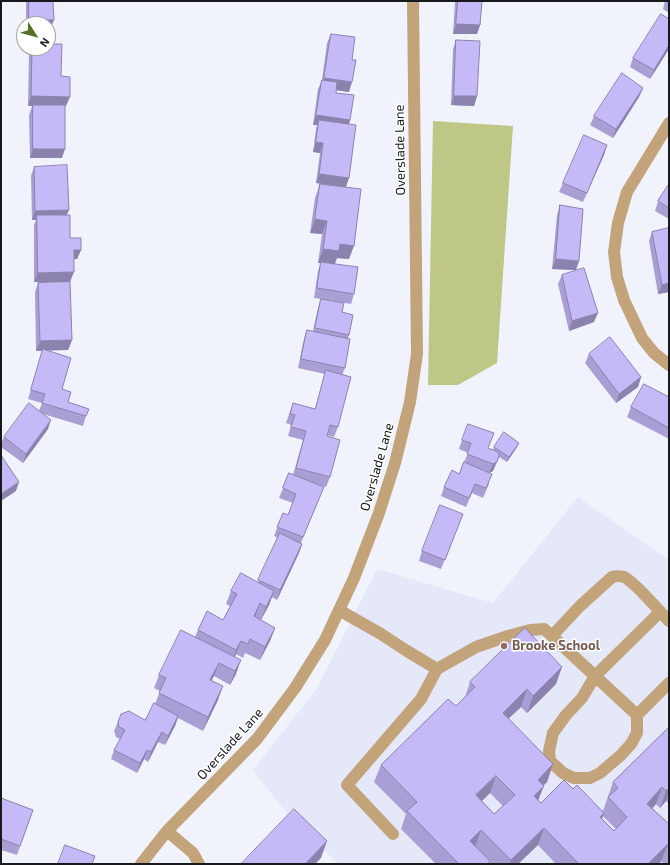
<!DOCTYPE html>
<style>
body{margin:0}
#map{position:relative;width:670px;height:865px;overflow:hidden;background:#f1f3fc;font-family:"Exo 2",sans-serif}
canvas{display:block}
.frame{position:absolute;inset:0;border:2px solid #18191c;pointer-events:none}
.north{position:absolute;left:16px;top:16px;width:40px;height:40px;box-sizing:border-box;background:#fff;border:1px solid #a3a3a4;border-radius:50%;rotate:126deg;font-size:11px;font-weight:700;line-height:16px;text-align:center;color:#18191c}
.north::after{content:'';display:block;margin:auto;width:14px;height:18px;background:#547126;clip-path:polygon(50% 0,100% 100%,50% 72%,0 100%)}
</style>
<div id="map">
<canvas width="670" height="865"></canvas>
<div class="frame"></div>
<div class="north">N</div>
</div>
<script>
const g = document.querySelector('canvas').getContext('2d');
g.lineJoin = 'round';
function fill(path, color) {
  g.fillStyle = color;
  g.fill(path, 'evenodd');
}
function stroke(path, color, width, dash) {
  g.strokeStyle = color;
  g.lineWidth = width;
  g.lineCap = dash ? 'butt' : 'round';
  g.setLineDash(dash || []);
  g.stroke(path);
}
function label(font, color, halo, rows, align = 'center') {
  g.font = font + ' "Exo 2",sans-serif';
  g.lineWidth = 3;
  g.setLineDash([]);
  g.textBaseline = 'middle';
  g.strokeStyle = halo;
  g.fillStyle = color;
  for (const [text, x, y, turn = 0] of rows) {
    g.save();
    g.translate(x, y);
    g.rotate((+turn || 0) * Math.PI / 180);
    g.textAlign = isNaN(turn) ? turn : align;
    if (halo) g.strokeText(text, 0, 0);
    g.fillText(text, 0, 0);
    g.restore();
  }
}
fill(new Path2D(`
 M578,497L669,560V864H339L295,824L253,770L317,688L377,569L493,603Z`), '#e4e8f8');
fill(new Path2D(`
 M433,121L513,126L497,363L458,385H428Z`), '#bec785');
stroke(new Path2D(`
 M669,123L627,192L618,223L614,252L617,277L624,300L642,338L654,353L669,365
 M339,610L381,634L407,651L437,669L476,647L508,636L530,630L544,629L552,636L595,676L582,698L566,715L553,733L549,751L550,761L563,773L574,778H590L600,773L621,755L631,744L637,733V715L669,683
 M552,636L580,606L612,577C615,576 621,576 624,577C634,581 660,612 669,621
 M637,715L595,676L660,612
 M167,831L193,853L199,864
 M393,834L347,785L421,699L437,669
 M141,864L167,831L257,739L295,688L325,640L354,578L379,513L395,463L410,402L417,354L413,1`), '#c2a37a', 12);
fill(new Path2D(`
 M26,1H53L50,29H48V24H26Z
 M455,1H482L480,25L477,34H453Z
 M665,1H669V13L663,9Z
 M331,34L352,60L349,92L336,90V93L350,120L349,124L346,187L316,183L320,153L313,152L316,129L317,125H313L318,89L322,80L327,43Z
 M456,40L477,96L474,106L451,105L453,49Z
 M30,48H32L61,76L66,106H65L62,158H30L29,115L32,106H28L29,53Z
 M669,49L650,79L630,67L633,58Z
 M643,88L639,97L613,138L590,125L594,116Z
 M607,145L604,155L583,202L559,192L563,183Z
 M34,167L67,215L70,238L81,250L77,259H74L70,282H34V225L36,220H32L31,176Z
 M320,184L349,259L337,258L335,264L354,294L351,304L329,300L342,312L349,335L348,338L345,368L342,375L338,427L334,437L327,435V436L330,477L326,487L317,484L320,496L301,543L302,544L299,553L277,600L272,597L269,605L261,620L275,628L270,641L260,660L245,653L243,658L236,654L235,657L236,674L230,685L214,676L211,681L218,700L203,731L178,718L175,726L165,745L158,742L148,762L144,759L137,773L111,759L114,750L120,739L116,737L114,731L118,722L145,720L155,704L160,691L154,688L159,675L195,637L198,630L223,620L230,606L226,604L231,591L258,582L278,538L274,536L283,513L288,515L293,503L279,498L289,473L293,475L303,440L288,436L291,425L286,423L293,403L315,409L325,374L298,368L304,339L307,330L313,331L318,308L321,299L314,298L318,271L321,263H318L322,234L310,233L315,198Z
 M669,184V219L655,211L658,201Z
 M560,205L576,270L552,269L557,215Z
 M669,228V292L658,294L649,241L652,232Z
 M562,275L594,322L569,331L558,284Z
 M38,283L72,340L68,350H47L62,389L68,402L86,416L83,426L43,414L48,429L23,463L1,447V444L4,437L39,411L42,403L28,399L43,350L36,351L35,292Z
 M589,354L641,377L638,387L616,403L585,363Z
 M669,397V439L627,417L631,407Z
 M462,440L493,450L494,447L519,443L517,447L507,462L499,457L493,471L489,473V484L483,498L472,493L466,507L441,496L444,487L459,474L464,462L468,453L459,449Z
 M463,514L441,569L419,561L422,551Z
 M470,682L556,684L527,713L521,707L508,719L553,764L547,782L543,786L538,801L541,803L573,789L603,811L613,782L669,727V804L666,801L660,808L656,804L652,808L669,824V864H664L661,861L659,864H556L538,845L518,864H492L489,862V864H436L401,829L406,814L374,782L381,765L456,706L465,697ZM490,793L503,806L494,814L482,801ZM603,816L616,829L614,831L602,819Z
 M1,798L33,810L17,855L1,850Z`), '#aa9fd5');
fill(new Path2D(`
 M29,20H54L50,29H48V24H28Z
 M456,24L480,25L477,34H453Z
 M669,45V49L650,79L654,70Z
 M324,78L352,82L349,92L321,88Z
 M643,88L639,97L613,138L616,129Z
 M31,96L70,97L66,106H28Z
 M454,96H477L474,106L451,105Z
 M316,115L350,120L347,130L319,120L317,125H313Z
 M316,142L323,143L320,153L313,152Z
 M607,145L604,155L583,202L587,193Z
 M33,149H65L62,158H30Z
 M319,174L349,178L346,187L316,183Z
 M69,210L65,219L37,215L36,220H32L35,211Z
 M315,219L327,221L322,234L310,233Z
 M340,244L354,246L349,259L337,258L334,265L321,262V263H318L323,249Z
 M74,250H81L77,259H70Z
 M556,259L579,261L576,270L552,269Z
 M74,272L70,282H34L38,273Z
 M669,283V292L658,294L662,285Z
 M598,313L594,322L569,331L572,321Z
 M72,340L68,350L36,351L40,341Z
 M641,377L638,387L616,403L619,394Z
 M51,420L48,429L23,463L26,454Z
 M519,443L517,447L507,462L509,457Z
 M499,456L493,471L489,473L493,464Z
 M19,482L16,491L1,501V494Z
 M302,544L299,553L277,600L280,590Z
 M274,591L269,605L261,620L266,607Z
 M260,603L255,617L254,616Z
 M275,628L270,641L260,660L265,647Z
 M241,641L236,654L231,664L236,650Z
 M241,660L236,674L230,685L235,671Z
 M219,663L214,676L205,693L210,680Z
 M562,667L556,684L527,713L533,696Z
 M223,686L218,700L203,731L208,717Z
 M527,689L521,707L496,730L503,713Z
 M178,716L175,726L165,745L168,736Z
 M162,732L158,742L148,762L151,752Z
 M147,750L144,759L137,773L140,763Z
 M553,764L547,782L531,797L538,780Z
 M496,776L490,793L470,812L476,795Z
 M544,786L537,803L534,796Z
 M662,787L656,804L641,821L647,804Z
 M669,788V794L666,801L660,808L666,791Z
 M604,813L598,830L600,817Z
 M544,828L538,845L518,864H509L511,860Z
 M481,830L475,847L470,841Z
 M327,841L321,858L315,864H305Z
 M668,844L661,861L659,864H648Z`), '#8b82ae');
const building = new Path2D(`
 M29,1H53L54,20H29Z
 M458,1H482L480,25L456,24Z
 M661,14L669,19V45L654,70L633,58Z
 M331,34L355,37L352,60H356L352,82L324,78Z
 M456,40L480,41L477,96H454Z
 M48,44H62L61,76L70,77V97L31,96L32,48H48Z
 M622,73L643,88L616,129L594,116Z
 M322,80L337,82L336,93L354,95L350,120L316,115Z
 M33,105H65V149H33Z
 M319,120L356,125L349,178L319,174L323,143L316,142Z
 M584,135L607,145L587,193L563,183Z
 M67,165L69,210L35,211L34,167Z
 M320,184L361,189L354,246L340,244L339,251L323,249L327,221L315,219Z
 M669,184V208L658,201Z
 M560,205L583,209L579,261L556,259Z
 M37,215H70V238H81V250H74V272L38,273Z
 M669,228V283L662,285L652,232Z
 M321,262L358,267L354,294L317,288Z
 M584,268L598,313L572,321L562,275Z
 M70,282L72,340L40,341L38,283Z
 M321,299L344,303L342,312L353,315L349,335L315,328Z
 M307,330L350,339L345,368L301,359Z
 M610,337L641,377L619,394L589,354Z
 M43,349L71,358L62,389L71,392L68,402L89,409L86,416L42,403L45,394L31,390Z
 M326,370L351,377L338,427L330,425L327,436L340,440L330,477L296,468L306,431L291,427L295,415L290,414L293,403L315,409Z
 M644,384L669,397V428L631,407Z
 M29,403L51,420L26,454L4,437Z
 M468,424L494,433L488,448L498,452L499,456L497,462L493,464L467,454L471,443L462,440Z
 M504,432L519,443L509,457L494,447Z
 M1,455L19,482L1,494Z
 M464,462L492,474L486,488L475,484L469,498L444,487L452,470L459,474Z
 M289,473L324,487L303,537L277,527L283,513L288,515L296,494L283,488Z
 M440,505L463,514L445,560L422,551Z
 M280,533L302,544L280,590L258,580Z
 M241,573L274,591L266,607L260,603L254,616L275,628L265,647L250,639L248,644L241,641L236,650L198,630L207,611L223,620L237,594L231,591Z
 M525,628L562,667L533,696L527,689L503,713L553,764L538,780L544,786L534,796L541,803L564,780L573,789L577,785L604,813L600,817L614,831L627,817L608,797L618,788L613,782L669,727V788L666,791L662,787L647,804L669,824V846L668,844L648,864H579L544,828L511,860L481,830L470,841L490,861L487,864H459L407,811L417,802L381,765L448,699L456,706L475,687L470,682ZM496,776L515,795L494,814L476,795Z
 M181,630L241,660L235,671L219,663L210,680L223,686L208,717L159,693L166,678L159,675Z
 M154,703L178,716L168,736L162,732L151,752L147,750L140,763L114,750L125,730L119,727L118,722L121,714L129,711L145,720Z
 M1,798L33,810L20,846L1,839Z
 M294,809L327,841L305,864H241Z
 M65,845L95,856L92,864H58Z`);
fill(building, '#c6b9f8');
stroke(building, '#8b82ae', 1);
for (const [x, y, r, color] of [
 [504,646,4,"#8d6e63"]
]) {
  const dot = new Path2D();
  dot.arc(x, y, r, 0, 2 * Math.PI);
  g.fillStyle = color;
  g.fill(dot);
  stroke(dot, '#fff', 1.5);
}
label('13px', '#18191c', '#fff', [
 ["Overslade Lane",400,150,-91],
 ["Overslade Lane",377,467,-74],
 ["Overslade Lane",230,744,-48]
]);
label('bold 13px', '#785e54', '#fff', [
 ["Brooke School",512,646]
], 'left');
</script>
